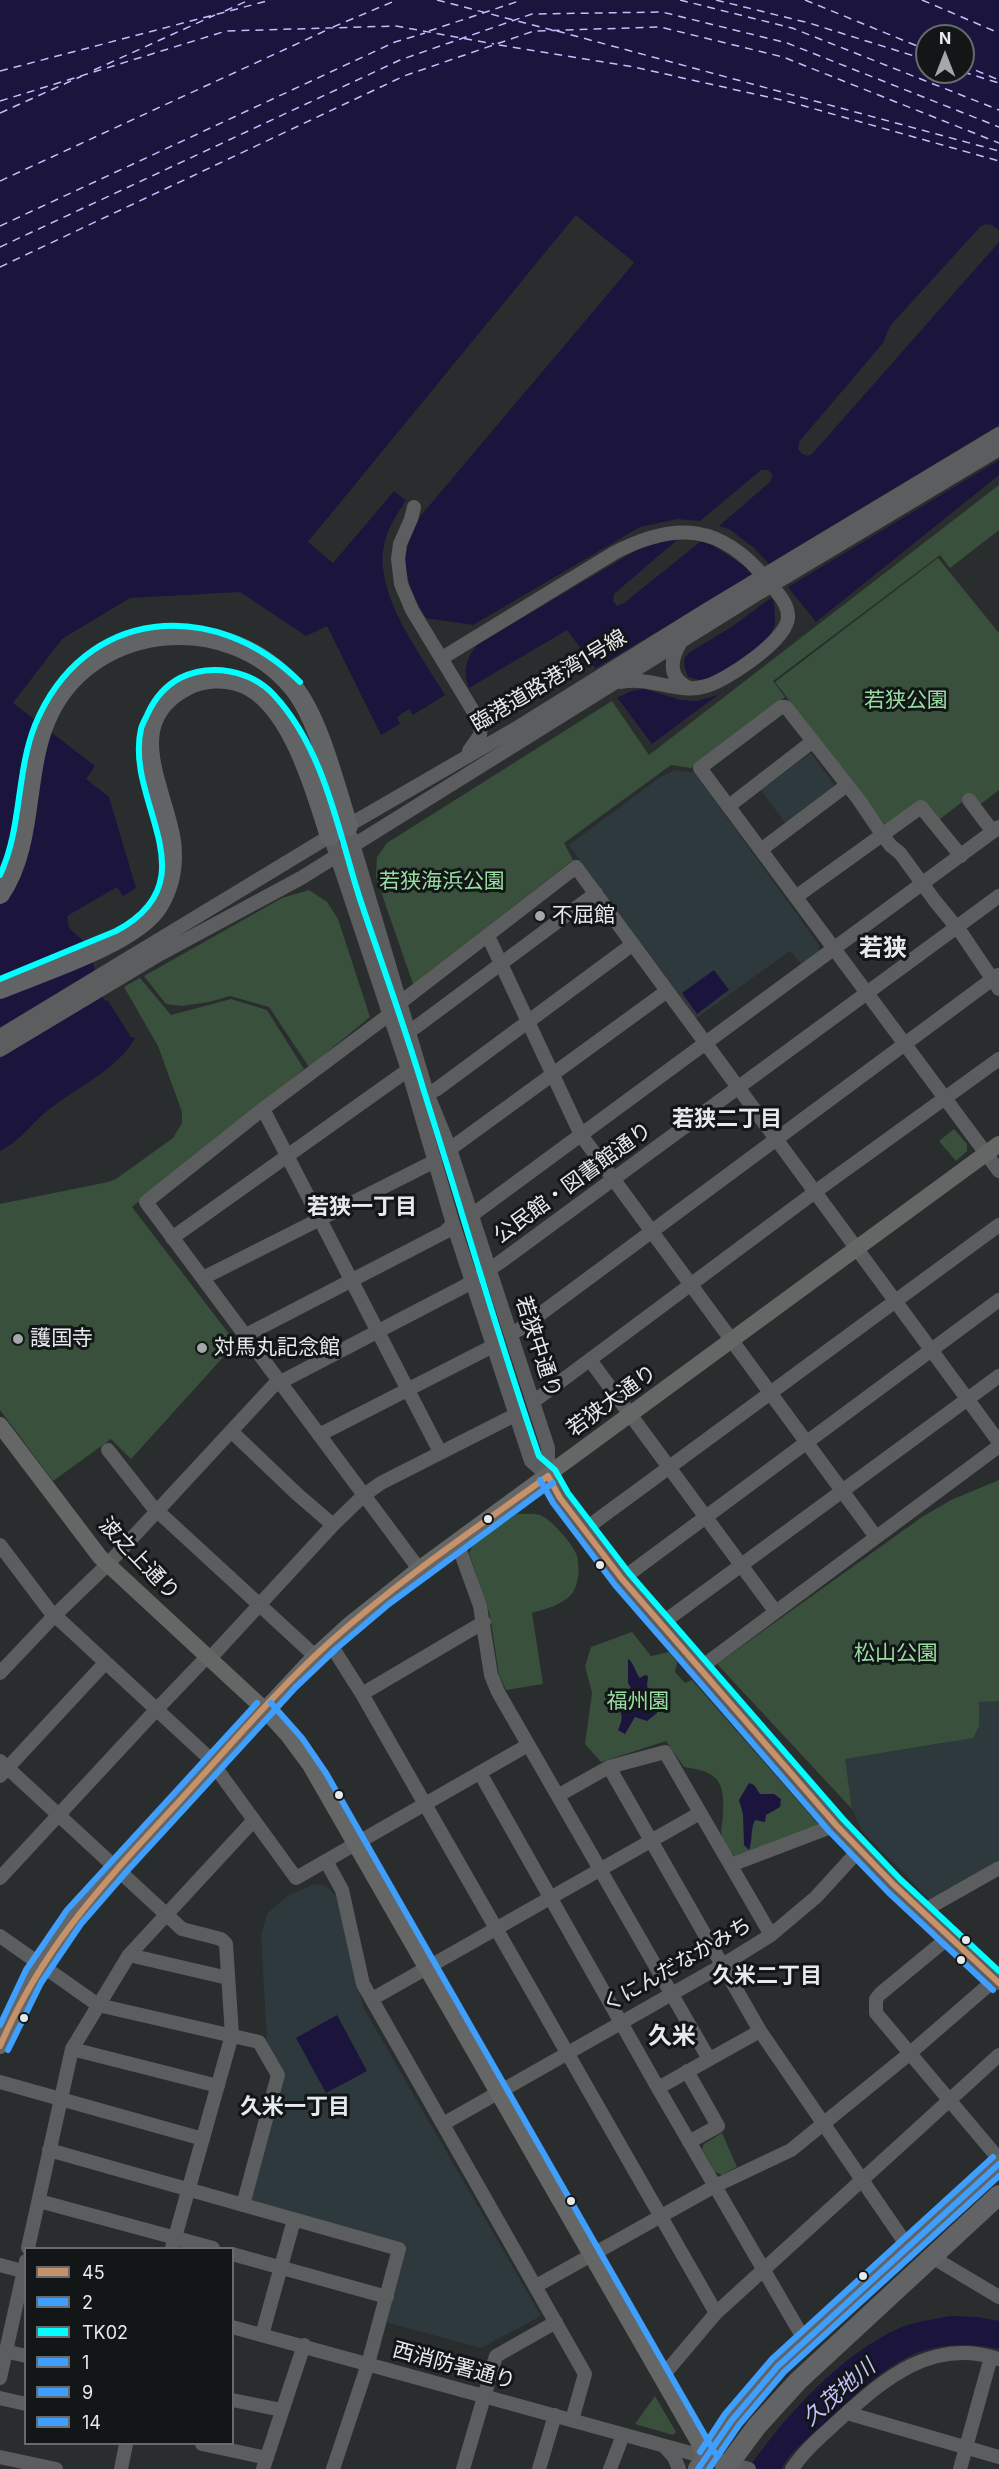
<!DOCTYPE html>
<meta charset="utf-8">
<style>
body{margin:0}
#map{position:relative;width:999px;height:2469px;overflow:hidden;background:#2a2d2e;font-family:Inter,sans-serif}
canvas{display:block}
.legend{position:absolute;left:24px;top:2247px;width:210px;height:198px;box-sizing:border-box;background:#131617;border:2px solid #676b6c;margin:0;padding:8px 10px;list-style:none;font-size:18px;color:#e6eaeb}
.legend li{display:flex;align-items:center;gap:12px;height:30px}
.legend b{width:30px;border:2px solid #676b6c}
.north{position:absolute;left:915px;top:24px;width:60px;height:60px;box-sizing:border-box;background:#131617;border:2px solid #676b6c;border-radius:50%;rotate:0deg;font-size:16px;font-weight:700;line-height:24px;text-align:center;color:#e6eaeb}
.north::after{content:'';display:block;margin:auto;width:21px;height:27px;background:#a4a8a9;clip-path:polygon(50% 0,100% 100%,50% 72%,0 100%)}
</style>
<div id="map">
<canvas width="999" height="2469"></canvas>
<ul class="legend">
<li><b style="height:8px;background:#c7916a"></b>45</li>
<li><b style="height:8px;background:#3f9fff"></b>2</li>
<li><b style="height:8px;background:#0ff"></b>TK02</li>
<li><b style="height:8px;background:#3f9fff"></b>1</li>
<li><b style="height:8px;background:#3f9fff"></b>9</li>
<li><b style="height:8px;background:#3f9fff"></b>14</li>
</ul>
<div class="north">N</div>
</div>
<script>
const g = document.querySelector('canvas').getContext('2d');
g.lineJoin = 'round';
function fill(path, color) {
  g.fillStyle = color;
  g.fill(path, 'evenodd');
}
function stroke(path, color, width, dash) {
  g.strokeStyle = color;
  g.lineWidth = width;
  g.lineCap = dash ? 'butt' : 'round';
  g.setLineDash(dash || []);
  g.stroke(path);
}
function label(font, color, halo, rows, align = 'center') {
  g.font = font + ' Inter,"Noto Sans JP",sans-serif';
  g.lineWidth = 6;
  g.setLineDash([]);
  g.textBaseline = 'middle';
  g.strokeStyle = halo;
  g.fillStyle = color;
  for (const [text, x, y, turn = 0] of rows) {
    g.save();
    g.translate(x, y);
    g.rotate((+turn || 0) * Math.PI / 180);
    g.textAlign = isNaN(turn) ? turn : align;
    if (halo) g.strokeText(text, 0, 0);
    g.fillText(text, 0, 0);
    g.restore();
  }
}
fill(new Path2D(`
 M811,753L836,787L786,824L761,790Z
 M675,770L695,773L819,945V952L802,965L790,951L695,1019L569,845L659,778Z
 M979,1701H999V1860L931,1901L862,1831L852,1809L844,1759L944,1743L979,1726Z
 M314,1884L326,1886L336,1896L363,2007L541,2316L481,2348L385,2322L404,2246L250,2202L284,2082L267,2041L261,1936L267,1914L286,1897Z`), '#2d393c');
fill(new Path2D(`
 M999,485V530L950,568L940,555L773,681L785,697L691,768L671,765L564,843L573,860L413,984L376,877L377,857L387,843L612,701L649,755Z
 M938,558L999,633V790L978,806L970,796L936,822L920,803L891,823L885,825L775,682Z
 M309,890L327,902L338,919L370,1017L309,1067L269,1007L230,996L209,1002L182,1006L166,1004L144,976L282,898Z
 M140,978L171,1015L231,999L267,1010L304,1069L132,1207L236,1343L131,1459L111,1439L53,1481L0,1410V1204L108,1182L116,1179L173,1138L182,1123V1112L158,1046L124,987Z
 M954,1129L967,1144V1151L956,1161L939,1141Z
 M999,1480V1701L979,1702V1726L973,1738L845,1759L852,1809L717,1664L922,1517L951,1500Z
 M517,1514C524,1514 534,1513 540,1515C551,1519 574,1545 577,1556C580,1568 579,1587 570,1596C559,1606 545,1609 532,1613L543,1684L506,1690L499,1675L490,1615L469,1553L473,1544Z
 M632,1632L651,1656L669,1652L677,1662L675,1672L685,1683L692,1680L820,1826L735,1857C730,1851 725,1845 722,1837C720,1830 723,1821 723,1814C725,1779 717,1772 684,1767L666,1741L601,1762L585,1744L592,1693L585,1666L591,1647Z
 M722,2133L737,2167L722,2175L715,2172L702,2149L704,2144Z
 M655,2396L676,2432L673,2435L635,2424Z`), '#39503c');
fill(new Path2D(`
 M0,0H999V475L816,622L652,744L567,630L469,688C462,669 467,655 481,641L473,625L426,618C403,579 397,554 422,514L634,262L576,216L309,541L333,562L394,491L406,500C398,513 389,526 385,541C371,591 421,654 445,695L413,715L409,709L397,717L400,724L381,735L327,626L306,636L240,592L130,598L62,639L13,703L95,766L86,779L109,797L136,888L123,896L117,887L67,916L69,928L87,944L104,1000L108,1001L131,1037L135,1038C118,1070 73,1089 46,1112C30,1125 19,1142 0,1151ZM927,36H963V72H927Z
 M714,970L729,990L697,1014L682,993Z
 M628,1659C634,1663 635,1672 640,1678L645,1675L648,1676L647,1687C660,1693 658,1701 657,1713L647,1721L635,1717L625,1734L618,1730C624,1717 622,1715 617,1704L623,1698L626,1690L631,1688L628,1683Z
 M749,1783L754,1785L760,1794H774L781,1799L780,1807L766,1815L765,1822L755,1820C750,1830 753,1840 749,1850L744,1845L743,1814L739,1800Z
 M337,2015L367,2071L326,2093L296,2038Z
 M951,2316L977,2317L999,2321V2349C918,2332 884,2369 829,2419C812,2435 792,2449 781,2469H748C785,2416 841,2353 902,2327C917,2321 935,2319 951,2316Z`), '#1b143d');
fill(new Path2D(`
 M576,215L634,263L422,514L420,512L630,263L577,219L313,541L333,558L392,488H396L408,498V502L394,491L333,563L308,542Z
 M986,224L992,225L999,230V242L812,454L808,456L802,454L798,449L799,442L883,343L890,326L981,226Z
 M999,425V460L788,587L816,622L718,695L696,701L681,700L645,689L632,691L614,699L593,670L752,575L746,567L708,542H700L624,603L617,606L613,601L614,594L677,540H671L640,548L482,642L473,625L640,527L677,519L700,521L761,470H768L773,475L770,482L719,526L729,529L753,547L769,564ZM771,598L774,601L775,624L770,636L761,647L717,676L703,681L688,677L684,665L685,657L690,652L730,628Z`), '#2a2d2e');
stroke(new Path2D(`
 M437,0L552,30
 M680,0L792,28L999,110
 M716,0L809,23L927,60
 M805,0L927,50
 M922,0L999,33
 M225,11L249,0
 M333,27L397,0
 M429,31L522,0
 M557,31L999,151
 M499,45L634,67L790,102L999,161
 M963,65L999,80
 M94,70L215,15
 M0,71L271,0
 M963,72L999,83
 M0,101L226,31L396,26L494,44
 M0,113L82,76
 M0,181L329,29
 M0,226L395,42L425,33
 M0,247L400,60L532,14L662,12L787,43L999,127
 M0,267L404,76L534,31L660,27L783,57L999,143`), '#c2bfff', 1.5, [8, 6]);
stroke(new Path2D(`
 M414,507L411,519L400,544L398,559L401,584L412,610L481,724L480,735L469,751
 M680,643C670,661 668,678 689,688
 M442,658L614,553C675,521 721,524 766,579C775,590 789,603 788,618C786,641 727,680 706,686C679,695 651,676 621,682
 M969,800L993,832
 M729,806L813,741
 M330,836L408,1070L453,1224L531,1461L548,1476L560,1498L622,1579L836,1825L894,1885L999,1983
 M351,837L427,1093L450,1149L548,1448V1476
 M762,849L847,785
 M797,896L921,807L961,856
 M488,936L581,1135L876,1537
 M999,989L962,934L935,901L900,853L891,846L882,834L859,800L786,707H781L700,768L999,1171
 M401,1002L576,867L999,1442
 M390,1014L263,1109L146,1202L419,1569
 M408,1031L416,1027L596,893
 M0,1036L330,836L520,726L708,609L999,434
 M0,1050L160,954L301,878L757,594L999,449
 M419,1097L437,1089L633,944
 M263,1109L440,1452
 M450,1149L667,991
 M472,1215L999,827
 M172,1238L408,1070
 M203,1278L435,1161
 M512,1333L520,1329L998,975
 M246,1335L445,1232L453,1224
 M590,1360L775,1611
 M533,1402L819,1189L999,1059
 M231,1431L297,1494L333,1525
 M319,1435L493,1346
 M108,1450L152,1506L315,1656
 M584,1532L596,1521L999,1225
 M457,1542L480,1606L491,1675L498,1692L709,2059
 M0,1545L49,1610L208,1757L296,1878L528,1745
 M622,1579L999,1300
 M661,1624L999,1376
 M329,1642L362,1694L716,2313
 M700,1668L999,1446
 M0,1673L55,1615L107,1565L273,1386L463,1287L499,1263L999,896
 M362,1694L484,1622
 M0,1761L182,1929L221,1939L226,1944L232,2035L172,2248
 M609,1767L760,2031L908,2247
 M480,1773L658,2088L805,2341
 M0,1776L105,1663
 M559,1795L609,1767L665,1752L771,1935
 M326,1861L342,1890L363,1984L585,2374L572,2420
 M731,1865L836,1825
 M0,1878L156,1710L202,1662L214,1654L333,1525L364,1495L381,1483L515,1415
 M924,1914L932,1906L999,1868
 M0,1936L98,2005L259,2042L278,2075L243,2205
 M949,1937L880,1994L876,1999V2013L999,2159
 M129,1955L228,1978
 M372,1999L700,1813
 M72,2049L218,2086
 M687,2071L718,2126L689,2142
 M0,2082L203,2139
 M658,2088L760,2031
 M443,2124L721,1966L771,1935L816,1897L859,1850
 M49,2150L399,2249L368,2364L333,2469
 M39,2201L213,2248
 M28,2248L72,2049L129,1955L254,1820
 M232,2254L387,2297
 M932,2257L999,2297
 M0,2265L26,2272
 M536,2286L715,2186L791,2150L909,2054L999,1976
 M232,2327L749,2469
 M262,2335L294,2220
 M5,2351L26,2356
 M0,2378L26,2261
 M661,2378L716,2313L999,2055
 M0,2398L26,2404
 M232,2400L282,2410
 M847,2413L999,2457
 M202,2444L267,2458
 M664,2446L674,2457L679,2469
 M0,2457L56,2469
 M121,2469L126,2444
 M263,2469L304,2345
 M463,2469L496,2356L556,2322
 M539,2469L555,2415
 M610,2469L623,2435
 M792,2469C805,2449 823,2435 840,2419C885,2378 933,2337 999,2359
 M960,2469L991,2357`), '#5c5d5e', 14);
stroke(new Path2D(`
 M0,1425L100,1557L264,1709L287,1734L310,1765L707,2457
 M0,2046L12,2017L41,1963L92,1895L315,1656L350,1624L419,1569L999,1144`), '#656766', 16);
stroke(new Path2D(`
 M0,894C36,840 21,768 50,711C96,620 229,609 293,687C319,719 335,786 348,826
 M0,989C41,972 136,942 158,906C171,885 174,864 171,841C163,789 118,721 186,686C203,677 224,676 243,683C292,703 315,790 330,836
 M698,2469L732,2420L778,2366L999,2164
 M725,2469L757,2426L798,2381L999,2195`), '#616364', 20);
stroke(new Path2D(`
 M548,1476L560,1498L622,1579L836,1825L894,1885L999,1983
 M0,2046C43,1947 100,1887 172,1809C225,1752 274,1692 331,1641C399,1580 475,1529 548,1476`), '#c7916a', 6);
stroke(new Path2D(`
 M540,1480L553,1503L615,1585L829,1831L888,1892L993,1990
 M8,2050L41,1983L81,1924L128,1870L296,1687L337,1648L389,1604L553,1483`), '#3f9fff', 6);
stroke(new Path2D(`
 M0,875C22,828 16,773 35,725C84,606 215,597 300,682
 M0,979L116,931C213,879 124,802 141,729C142,724 146,718 148,713C155,698 165,686 180,678C211,663 251,670 274,695C325,750 338,831 360,899C381,962 404,1024 423,1088C462,1211 497,1334 539,1456L555,1470L568,1493L629,1573L843,1819L900,1879L999,1971`), '#0ff', 6);
stroke(new Path2D(`
 M271,1703L302,1738L326,1773L715,2453
 M0,2025L26,1970L67,1910L257,1703
 M700,2452L725,2414L772,2359L993,2157`), '#3f9fff', 6);
stroke(new Path2D(`
 M698,2469L732,2420L778,2366L999,2164`), '#3f9fff', 6);
stroke(new Path2D(`
 M709,2469L739,2425L784,2372L999,2176`), '#3f9fff', 6);
for (const [x, y, r, color] of [
 [540,916,6,"#a4a8a9"],
 [18,1339,6,"#a4a8a9"],
 [202,1348,6,"#a4a8a9"],
 [488,1519,5,"#e6eaeb"],
 [600,1565,5,"#e6eaeb"],
 [339,1795,5,"#e6eaeb"],
 [966,1940,5,"#e6eaeb"],
 [961,1960,5,"#e6eaeb"],
 [24,2018,5,"#e6eaeb"],
 [571,2201,5,"#e6eaeb"],
 [863,2276,5,"#e6eaeb"]
]) {
  const dot = new Path2D();
  dot.arc(x, y, r, 0, 2 * Math.PI);
  g.fillStyle = color;
  g.fill(dot);
  stroke(dot, '#131617', 2);
}
label('21px', '#e6eaeb', '#131617', [
 ["臨港道路港湾1号線",549,681,-31],
 ["公民館・図書館通り",573,1183,-36],
 ["若狭中通り",538,1347,72],
 ["若狭大通り",612,1401,-36],
 ["波之上通り",139,1559,46],
 ["くにんだなかみち",677,1965,-30],
 ["西消防署通り",454,2366,15]
]);
label('21px', '#98dea1', '#131617', [
 ["若狭公園",906,701],
 ["若狭海浜公園",442,882],
 ["松山公園",896,1654],
 ["福州園",638,1702]
]);
label('21px', '#e6eaeb', '#131617', [
 ["不屈館",552,916],
 ["護国寺",30,1339],
 ["対馬丸記念館",214,1348]
], 'left');
label('bold 22px', '#e6eaeb', '#131617', [
 ["若狭二丁目",727,1119],
 ["若狭一丁目",362,1207],
 ["久米二丁目",767,1976],
 ["久米一丁目",295,2107]
]);
label('italic 22px', '#c2bfff', '#131617', [
 ["久茂地川",839,2393,-41]
]);
label('bold 24px', '#e6eaeb', '#131617', [
 ["若狭",883,949],
 ["久米",672,2037]
]);
</script>
